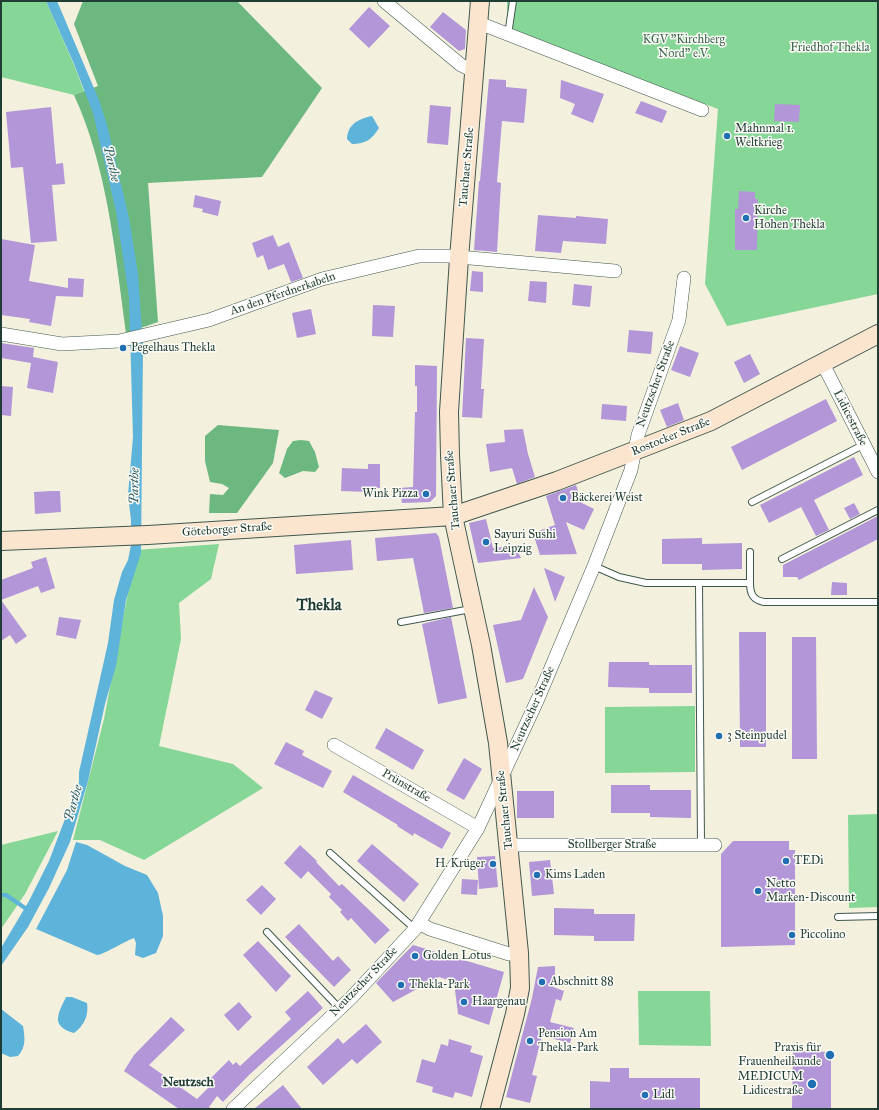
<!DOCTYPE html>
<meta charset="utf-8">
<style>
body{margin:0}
#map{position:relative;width:879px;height:1110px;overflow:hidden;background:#f3f0dd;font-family:"IM FELL Great Primer",serif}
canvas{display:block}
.frame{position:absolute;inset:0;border:2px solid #1f3d34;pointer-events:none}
</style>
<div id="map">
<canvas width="879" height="1110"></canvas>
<div class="frame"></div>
</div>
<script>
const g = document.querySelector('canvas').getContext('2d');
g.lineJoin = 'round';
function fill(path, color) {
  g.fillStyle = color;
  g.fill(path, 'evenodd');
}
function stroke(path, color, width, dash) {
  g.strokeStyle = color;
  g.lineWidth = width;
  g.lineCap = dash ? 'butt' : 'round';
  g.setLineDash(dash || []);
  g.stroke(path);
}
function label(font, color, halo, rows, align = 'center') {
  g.font = font + ' "IM FELL Great Primer",serif';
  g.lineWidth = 3;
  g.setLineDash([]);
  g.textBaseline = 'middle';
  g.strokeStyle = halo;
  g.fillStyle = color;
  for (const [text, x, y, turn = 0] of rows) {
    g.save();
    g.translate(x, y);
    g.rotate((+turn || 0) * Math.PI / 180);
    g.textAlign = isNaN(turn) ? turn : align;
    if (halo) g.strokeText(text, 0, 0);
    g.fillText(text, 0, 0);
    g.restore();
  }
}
fill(new Path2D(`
 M1,1H46L74,65L84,91L74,95L1,77Z
 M507,1H878V294L727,326L705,284L718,109L507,29Z
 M219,544L211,579L179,603L181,639L159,746L233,764L263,788L144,860L100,840H73L104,719L136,550Z
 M695,706V772L605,773V707Z
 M878,814V907L849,908L848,815Z
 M58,831L25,894L1,929V845Z
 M638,991H710L711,1046L639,1045Z`), '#86d797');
fill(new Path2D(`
 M83,1H237L322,88L262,177L148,183L158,322L126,333C115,253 108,169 74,95L98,86L74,24Z
 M218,425L279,430L273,463L237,513H209L210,494L223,495L229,488L222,484L210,482L205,461V436Z
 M301,440L309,441L315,452L319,467L315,472L303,471L285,478L279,473L287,449L293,441Z`), '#6cb880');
fill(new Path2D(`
 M46,1H57L99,100L107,125L129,218L138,274L143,346L141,553L126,600L116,666L105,704L88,781L70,842L49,888L28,927L1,966V948L29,901L49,861L79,782V772L108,643L114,600L122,572L128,560L131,545V520L128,495L133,437L129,297L116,211L93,113L74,64Z
 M372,116L379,128C372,139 366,144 352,144L347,139C348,124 358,119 372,116Z
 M76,842L87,845L125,866L147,875L158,893L163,916V936L156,953L143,958L135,955L136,943L134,938C125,941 103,955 97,955L36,929L67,870Z
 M66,997H72L87,1003C89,1015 84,1026 74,1033C50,1026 58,1014 66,997Z
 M1,1009L23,1026C25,1038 26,1047 18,1056L10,1057L1,1053Z`), '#5db3d9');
stroke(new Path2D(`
 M1,895H6L28,910`), '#5db3d9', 4);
fill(new Path2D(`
 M369,7L390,26L369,48L349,29Z
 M443,12L466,30L465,49L459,51L430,27Z
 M489,79L506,80V87L527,89L524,123L502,121L497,182L501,183L497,252L474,250L479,181H480Z
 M561,80L604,94L593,123L571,114L575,104L560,98Z
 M641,101L667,111L662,123L635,113Z
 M775,104L800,105L799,122L774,121Z
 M430,105L451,107L448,145L427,143Z
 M51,107L56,164L63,163L65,184L52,185L57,241L31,243L23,167L11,168L6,112Z
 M739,191L755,192V199H758L757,250H735V209H738Z
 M195,195L221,201L218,216L202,212L203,209L193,207Z
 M538,215L576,218V216L608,219L606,244L563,241L561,253L535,251Z
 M273,235L278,247L289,242L303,278L291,282L284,264L268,270L263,255L257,258L252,243Z
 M1,239L35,245L29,281L68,288V278L84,279L83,297L56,296L51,326L29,322L30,319L1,315Z
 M472,271L483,272V292L470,291Z
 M530,281L547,282L546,303L528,301Z
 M574,284L592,286L590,307L572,305Z
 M373,305L395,306L393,337L372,336Z
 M311,309L316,334L297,338L292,313Z
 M629,330L653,332L651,354L627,352Z
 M466,338L484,339L481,389H484L482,418L462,417Z
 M1,343L34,348L33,357L58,362L53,393L27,388L31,363L1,358Z
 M680,346L699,353L690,377L671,370Z
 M750,354L760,374L744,383L734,362Z
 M415,365L437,366L436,496L430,502L402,503L400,488L413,487L415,412H417V386H415Z
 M1,386L13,387L11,416L1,415Z
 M826,399L837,421L742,470L731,447Z
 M678,403L684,420L667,427L660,410Z
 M602,404L627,406L626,421L601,419Z
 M523,429L528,454L535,477L517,484L512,468L490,472L486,444L505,442L504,430Z
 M854,457L863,475L814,500L829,530L816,536L801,507L769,523L760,505Z
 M368,464H380V488L368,487V492L341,491L342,468L368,469Z
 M576,485L582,503L594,509L584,530L566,522L577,554L540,555L533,533L555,525L546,496Z
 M51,491H60L61,512L35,514L34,492Z
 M854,503L860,514L850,519L844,508Z
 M878,516V539L799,580L797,577H783V565Z
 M486,519L493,548L515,546L521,558L478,563L469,523Z
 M436,533L439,537L453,608L424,613L413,558L377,561L375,538Z
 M702,538V544L742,543V569L702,570V564H662V539Z
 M351,540L353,570L296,574L294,545Z
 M46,557L55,588L41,593L38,586L1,600V580L33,568L31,562Z
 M544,568L565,577L555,602Z
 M832,582L847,583V595H831Z
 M534,587L548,617L523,679L506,683L493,625L521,620Z
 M1,600L27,636L16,644L10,635L1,641Z
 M59,617L81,620L76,639L56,635Z
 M451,617L467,698L438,704L422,624Z
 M739,632H766V747H740Z
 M792,637H816L817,759H792Z
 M609,662H649V665H692V693H649V688L608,687Z
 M315,690L333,698L322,719L305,710Z
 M386,728L424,750L413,770L375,748Z
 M286,742L304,751L302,755L332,771L323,788L274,764Z
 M464,758L482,769L464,800L446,790Z
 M353,775L451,833L442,849L414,833L413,836L397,826L398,825L343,792Z
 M611,785H650V790H691V818L650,817V813H611Z
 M517,791H554V818H517Z
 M733,841H789V850H795V945L721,947V854Z
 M372,844L419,884L404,902L357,861Z
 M300,845L317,861L316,862L339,886L342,884L390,930L375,944L351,918L348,921L340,912L342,910L329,897L331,894L308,871L301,879L284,863Z
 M495,856L498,887L479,889L477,857Z
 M550,860L554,894L532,896L529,862Z
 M462,879L478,880L477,895L461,894Z
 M262,885L276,899L261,915L246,900Z
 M554,908L594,909V914H635L634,941H594V936L554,935Z
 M299,924L333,961L338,956L351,970L334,987L285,937Z
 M258,941L291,976L276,992L243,955Z
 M413,945L504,972L489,1025L458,1014L454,982L439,977L393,1002L376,983Z
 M555,966V976L553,987L564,991L561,1001L556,999L550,1022L574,1028L570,1043L542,1036L532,1075L537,1076L530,1103L506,1097L532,998L538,967Z
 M308,991L323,1008L249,1075L223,1102L217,1096L209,1107L211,1109H179L124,1071L134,1055L171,1017L185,1030L149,1065L197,1099L215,1081L211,1078L229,1060L233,1065L236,1062L240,1066L291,1019L285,1012Z
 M239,1002L252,1017L238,1031L224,1015Z
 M366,1024L382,1042L357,1064L352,1059L323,1085L307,1067L338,1038L343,1044Z
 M449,1039L472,1046L470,1052L483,1056L472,1097L455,1092L453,1098L432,1092L433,1087L416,1082L422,1059L435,1063L441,1044L448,1046Z
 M793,1051L831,1052V1109H792Z
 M610,1068H629V1078H700V1109H590V1081L610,1082Z
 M283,1085L302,1109H254Z`), '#b296d8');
const lane = new Path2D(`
 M508,35L513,1
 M752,502L863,445
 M782,559L878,510
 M594,566L619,577L646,583H750C750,594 753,600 764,602H878
 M699,583L701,845
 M750,583V552
 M401,622L471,609
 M330,853L415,929
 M838,917L878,916
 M267,932L340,1009`);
const street = new Path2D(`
 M384,1L461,65L467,68L476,69
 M479,23L702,110
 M1,334L62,344L119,341L209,320L322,279L419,256H448L615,271
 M823,364L878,472
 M334,745L478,828
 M508,845H715
 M419,923L430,929L509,954L519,953
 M233,1109L351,998L415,929L478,828L537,701L594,566L631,470L638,435L679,320L684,278`);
const secondary = new Path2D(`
 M480,1L459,258L449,412L450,455L453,516L481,645L498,743L519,953L520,988L515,1014L490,1109
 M1,541L148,535L453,516L557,481L711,421L878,334`);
stroke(lane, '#3f584d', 8);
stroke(street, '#3f584d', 14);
stroke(secondary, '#3f584d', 20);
stroke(lane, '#fff', 6);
stroke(street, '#fff', 13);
stroke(secondary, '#fbe5cf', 18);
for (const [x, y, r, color] of [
 [727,136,4,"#1f6fb2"],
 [746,218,4,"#1f6fb2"],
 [123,348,4,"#1f6fb2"],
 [426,494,4,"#1f6fb2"],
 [563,498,4,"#1f6fb2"],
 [486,542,4,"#1f6fb2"],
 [719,736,4,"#1f6fb2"],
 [786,861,4,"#1f6fb2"],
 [493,864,4,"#1f6fb2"],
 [537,875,4,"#1f6fb2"],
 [758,891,4,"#1f6fb2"],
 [792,935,4,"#1f6fb2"],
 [415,956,4,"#1f6fb2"],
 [542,982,4,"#1f6fb2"],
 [401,985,4,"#1f6fb2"],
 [464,1002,4,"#1f6fb2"],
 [530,1041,4,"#1f6fb2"],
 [830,1055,5,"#1f6fb2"],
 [812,1084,5,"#1f6fb2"],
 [645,1095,4,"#1f6fb2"]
]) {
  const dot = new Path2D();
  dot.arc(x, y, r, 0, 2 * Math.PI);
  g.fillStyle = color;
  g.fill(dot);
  stroke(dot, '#fdfcf7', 1.5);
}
label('12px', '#39644d', '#fdfcf7', [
 ["KGV \"Kirchberg",684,40],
 ["Nord\" e.V.",684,54],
 ["Friedhof Thekla",830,48]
]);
label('12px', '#1f3d34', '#fdfcf7', [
 ["Mahnmal 1.",735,129],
 ["Weltkrieg",735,143],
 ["Kirche",754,211],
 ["Hohen Thekla",754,225],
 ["Pegelhaus Thekla",131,348],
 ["Wink Pizza",418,494,"right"],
 ["Bäckerei Weist",571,498],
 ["Sayuri Sushi",494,535],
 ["Leipzig",494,549],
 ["3 Steinpudel",727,736],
 ["TEDi",794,861],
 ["H. Krüger",485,864,"right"],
 ["Kims Laden",545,875],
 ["Netto",766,884],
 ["Marken-Discount",766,898],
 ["Piccolino",800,935],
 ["Golden Lotus",423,956],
 ["Abschnitt 88",550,982],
 ["Thekla-Park",409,985],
 ["Haargenau",472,1002],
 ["Pension Am",538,1034],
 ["Thekla-Park",538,1048],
 ["Praxis für",821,1048,"right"],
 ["Frauenheilkunde",821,1062,"right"],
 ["MEDICUM",803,1077,"right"],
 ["Lidicestraße",803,1091,"right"],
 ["Lidl",653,1095]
], 'left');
label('12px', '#1f3d34', '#fdfcf7', [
 ["Tauchaer Straße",467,167,-85],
 ["An den Pferdnerkabeln",283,294,-19],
 ["Neutzscher Straße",656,384,-70],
 ["Lidicestraße",850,418,63],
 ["Rostocker Straße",671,437,-22],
 ["Tauchaer Straße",453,490,-95],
 ["Göteborger Straße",227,530,-4],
 ["Neutzscher Straße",533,709,-66],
 ["Prünstraße",406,786,30],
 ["Tauchaer Straße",505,810,-96],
 ["Stollberger Straße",612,845],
 ["Neutzscher Straße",364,982,-46]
]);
label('italic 13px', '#326066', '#fdfcf7', [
 ["Parthe",111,164,77],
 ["Parthe",135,486,-89],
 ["Parthe",74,803,-74]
]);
label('bold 13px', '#1f3d34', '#fdfcf7', [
 ["Neutzsch",188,1083]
]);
label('bold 16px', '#1f3d34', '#fdfcf7', [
 ["Thekla",319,606]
]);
</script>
